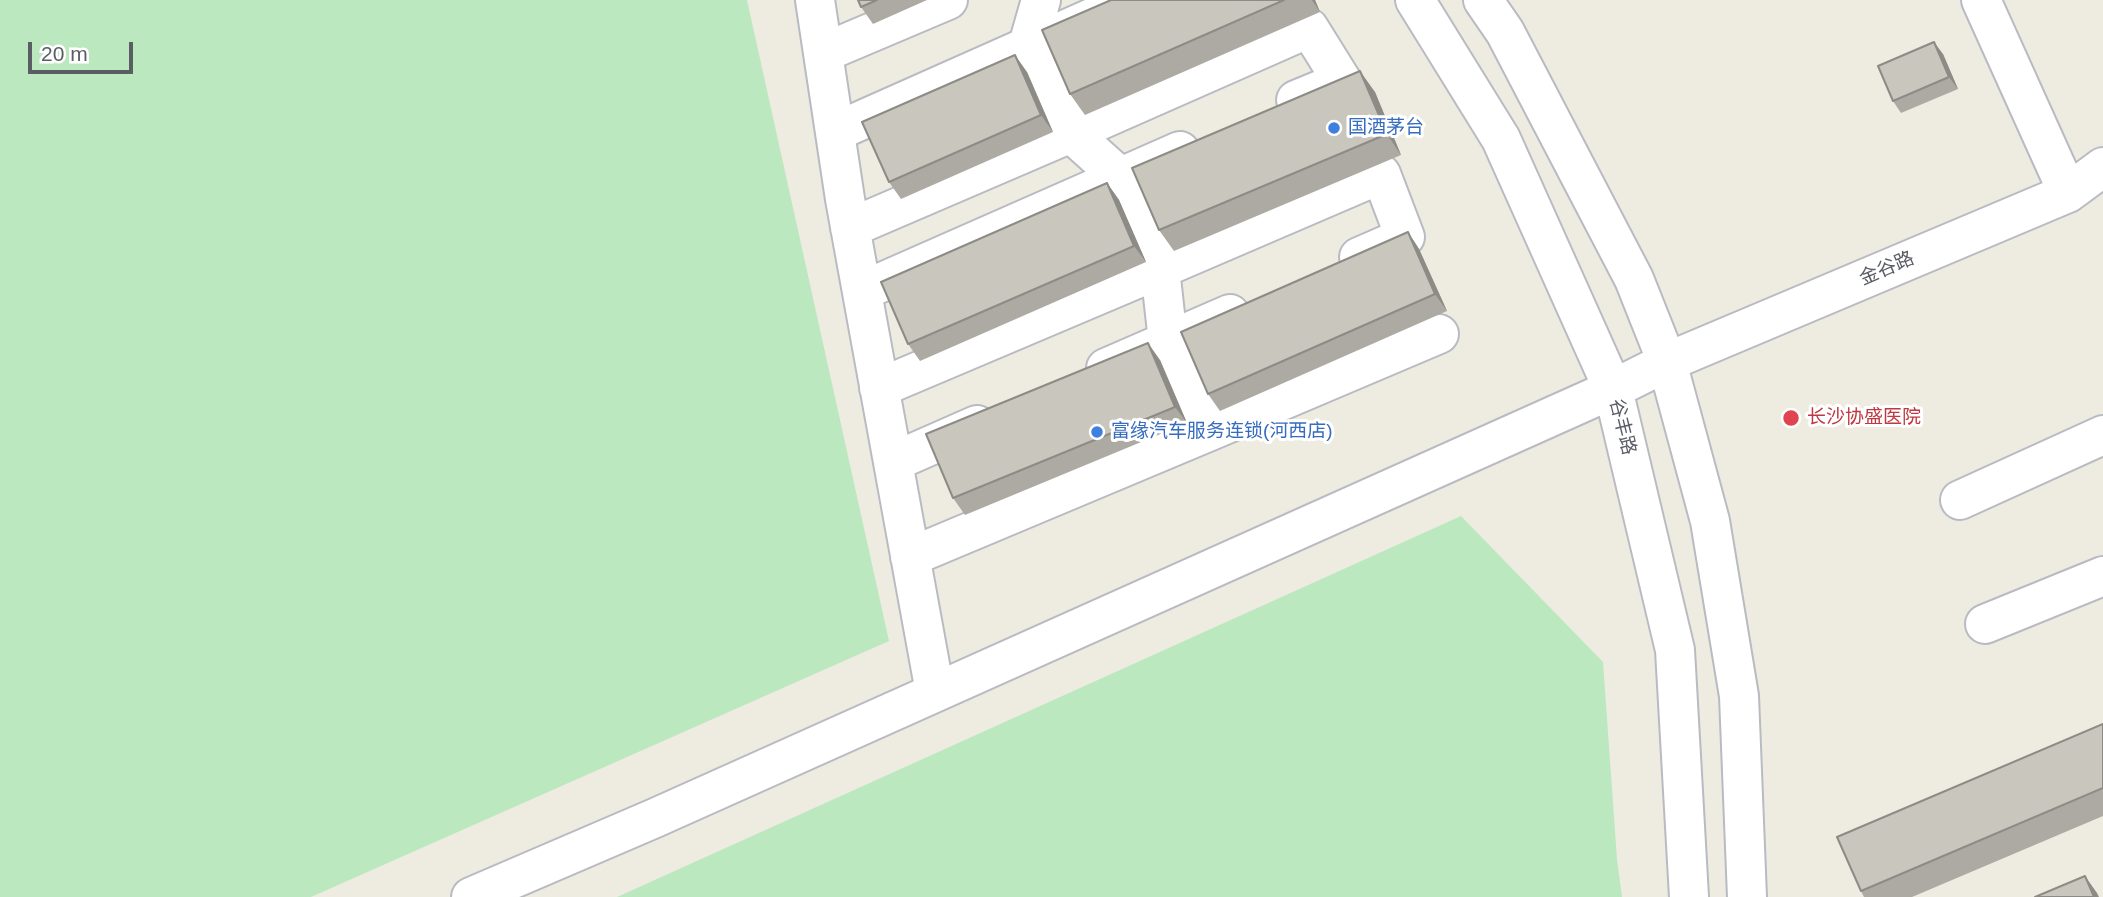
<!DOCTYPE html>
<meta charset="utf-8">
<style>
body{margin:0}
#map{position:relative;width:2103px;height:897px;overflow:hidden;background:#eeece1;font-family:Helvetica,sans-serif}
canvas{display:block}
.scale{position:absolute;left:28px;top:42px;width:105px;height:32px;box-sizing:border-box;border:4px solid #5a5d64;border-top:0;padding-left:9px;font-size:21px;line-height:24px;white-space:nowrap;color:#5a5d64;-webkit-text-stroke:5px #fff;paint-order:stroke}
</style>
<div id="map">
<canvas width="2103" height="897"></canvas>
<div class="scale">20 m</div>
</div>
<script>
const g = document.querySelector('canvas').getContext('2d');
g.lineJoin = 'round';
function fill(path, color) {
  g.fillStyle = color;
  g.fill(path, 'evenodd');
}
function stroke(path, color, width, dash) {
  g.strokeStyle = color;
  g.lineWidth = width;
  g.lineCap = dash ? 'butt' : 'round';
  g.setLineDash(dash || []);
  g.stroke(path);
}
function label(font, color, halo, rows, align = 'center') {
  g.font = font + ' Helvetica,"Noto Sans SC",sans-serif';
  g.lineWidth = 6;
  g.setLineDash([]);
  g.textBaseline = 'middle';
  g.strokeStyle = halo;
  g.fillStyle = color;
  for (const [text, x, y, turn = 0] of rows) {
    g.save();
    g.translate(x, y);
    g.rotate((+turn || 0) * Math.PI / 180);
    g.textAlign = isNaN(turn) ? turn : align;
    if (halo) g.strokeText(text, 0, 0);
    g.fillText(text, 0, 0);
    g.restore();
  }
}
fill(new Path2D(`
 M0,0H747L889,641L311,897H0Z
 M1461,516L1603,662L1617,859L1622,897H617Z`), '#bce8bf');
const minor = new Path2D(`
 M815,0L845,199L935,692
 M1415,0L1501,139L1613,389L1675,650L1689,897
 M1483,0L1505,32L1634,279L1667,362L1710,521L1739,696L1747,897
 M1981,0L2068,193
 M823,53L948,0
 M835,132L1132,0
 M850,228L1071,133L1028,45L1041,0
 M862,291L1180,151
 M1106,368L1230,314
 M879,388L1160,269L1120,177L1071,133L1309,28L1342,81L1296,100
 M1208,432L1439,334
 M893,462L977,425
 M1960,500L2103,435
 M910,557L1208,432L1168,341L1160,269L1381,174L1405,237L1359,257
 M1985,624L2103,576
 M471,897L655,818L1613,389L1667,362L2068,193L2103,167`);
stroke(minor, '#b9bbc2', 42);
stroke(minor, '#fff', 38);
fill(new Path2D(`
 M858,0H927L873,24L861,7Z
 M1111,0H1315L1320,12L1085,115L1070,94Z
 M1943,54L1958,89L1901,113L1893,101Z
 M1027,72L1053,132L901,199L889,182Z
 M1375,92L1401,155L1174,251L1159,230Z
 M1107,183L1119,200L1146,262L920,361L908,344Z
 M1408,232L1419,249L1447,311L1220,411L1208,394Z
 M1160,360L1187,423L965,515L953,498Z
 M2103,724V816L1912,897H1864L1861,891Z`), '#adaaa3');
fill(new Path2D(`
 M1312,0H1315L1320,12Z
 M1934,42L1943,54L1958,89L1949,77Z
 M1015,55L1027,72L1053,132L1041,115Z
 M1360,71L1375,92L1401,155L1387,134Z
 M1107,183L1119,200L1146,262L1134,246Z
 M1408,232L1419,249L1447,311L1435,294Z
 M1148,343L1160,360L1187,423L1175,407Z
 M2085,876L2097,893L2099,897H2094Z`), '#8d8b85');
const building = new Path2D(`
 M858,0H877L861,7Z
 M1111,0H1284L1070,94L1042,30Z
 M1934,42L1949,77L1893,101L1878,66Z
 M1015,55L1041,115L889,182L862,122Z
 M1360,71L1387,134L1159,230L1132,168Z
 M1107,183L1134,246L908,344L881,282Z
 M1408,232L1435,294L1208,394L1181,332Z
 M1148,343L1175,407L953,498L926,434Z
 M2103,724V788L1861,891L1837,837Z
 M2085,876L2094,897H2035Z`);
fill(building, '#c9c6be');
stroke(building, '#8d8b85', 2);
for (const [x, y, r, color] of [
 [1334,128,7,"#3f7fe0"],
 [1791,418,9,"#e0444e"],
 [1097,432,7,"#3f7fe0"]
]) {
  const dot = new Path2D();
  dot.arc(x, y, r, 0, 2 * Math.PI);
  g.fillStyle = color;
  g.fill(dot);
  stroke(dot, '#fff', 2.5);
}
label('19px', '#366cbe', '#fff', [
 ["国酒茅台",1348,128],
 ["富缘汽车服务连锁(河西店)",1111,432]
], 'left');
label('19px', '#5a5d64', '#fff', [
 ["金谷路",1887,269,-23],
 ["谷丰路",1622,427,76]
]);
label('19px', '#be3a42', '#fff', [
 ["长沙协盛医院",1807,418]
], 'left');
</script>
